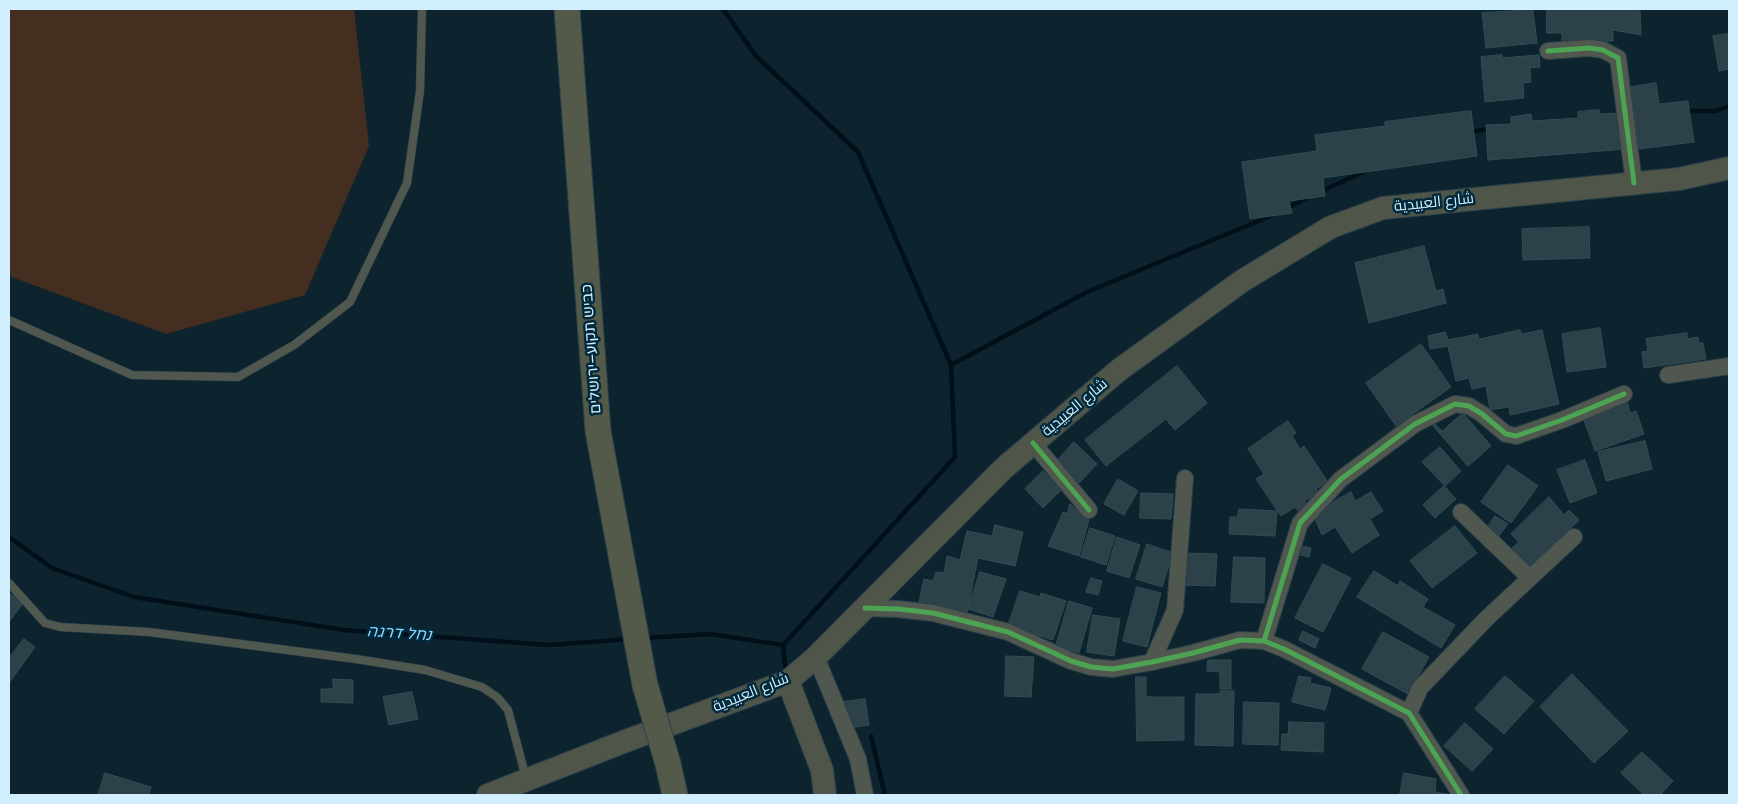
<!DOCTYPE html>
<meta charset="utf-8">
<style>
body{margin:0}
#map{position:relative;width:1738px;height:804px;overflow:hidden;background:#0d242f;font-family:"Varela Round",sans-serif}
canvas{display:block}
.frame{position:absolute;inset:0;border:10px solid #d2efff;pointer-events:none}
</style>
<div id="map">
<canvas width="1738" height="804"></canvas>
<div class="frame"></div>
</div>
<script>
const g = document.querySelector('canvas').getContext('2d');
g.lineJoin = 'round';
function fill(path, color) {
  g.fillStyle = color;
  g.fill(path, 'evenodd');
}
function stroke(path, color, width, dash) {
  g.strokeStyle = color;
  g.lineWidth = width;
  g.lineCap = dash ? 'butt' : 'round';
  g.setLineDash(dash || []);
  g.stroke(path);
}
function label(font, color, halo, rows, align = 'center') {
  g.font = font + ' "Varela Round",Cairo,Heebo,sans-serif';
  g.lineWidth = 5;
  g.setLineDash([]);
  g.textBaseline = 'middle';
  g.strokeStyle = halo;
  g.fillStyle = color;
  for (const [text, x, y, turn = 0] of rows) {
    g.save();
    g.translate(x, y);
    g.rotate((+turn || 0) * Math.PI / 180);
    g.textAlign = isNaN(turn) ? turn : align;
    if (halo) g.strokeText(text, 0, 0);
    g.fillText(text, 0, 0);
    g.restore();
  }
}
fill(new Path2D(`
 M9,9H354L369,146L305,295L166,334L9,276Z`), '#432e1f');
stroke(new Path2D(`
 M723,9L756,56L858,152L951,365L955,457L783,645
 M1684,111H1716L1729,106
 M1468,132L1490,129
 M1320,192L1365,171
 M1287,208L1311,196
 M951,365L1087,292L1273,215
 M9,537L52,568L134,597L344,630L549,645L629,639
 M645,638L710,634L783,645L785,666
 M871,736L885,795`), '#010f19', 4.5);
const building = new Path2D(`
 M1547,9H1640L1641,35L1613,30V41L1562,42V33H1547Z
 M1533,10L1537,43L1486,48L1482,13Z
 M1729,34V69L1719,71L1713,36Z
 M1502,55V58L1539,55L1540,67L1530,68L1531,82L1523,83L1524,98L1485,102L1481,57Z
 M1656,83L1659,104L1688,101L1694,142L1639,149L1631,87Z
 M1599,110L1600,114L1622,113L1626,149L1488,160L1486,125L1511,124V117L1531,114L1532,121L1578,118V112Z
 M1471,111L1477,156L1323,178L1325,196L1289,201L1292,213L1250,219L1242,162L1317,151L1315,135L1385,126V122Z
 M1589,227L1590,258L1523,260L1522,229Z
 M1424,246L1436,291L1443,289L1446,303L1369,323L1355,263Z
 M1600,328L1606,367L1567,372L1562,334Z
 M1520,330L1522,334L1542,330L1559,404L1510,415L1509,407L1490,410L1486,386L1472,389L1469,378L1456,381L1448,346L1430,349L1428,336L1445,332L1448,340L1478,334L1479,339Z
 M1687,333V339L1698,337L1699,343H1703L1706,359L1644,368L1642,352L1648,351L1646,339Z
 M1421,344L1451,387L1396,426L1366,383Z
 M1177,366L1207,403L1175,430L1166,419L1106,466L1085,440Z
 M1627,402L1630,413L1636,411L1644,434L1595,451L1583,417Z
 M1463,413L1491,446L1468,466L1433,426L1435,424L1442,431Z
 M1288,421L1296,433L1292,436L1300,449L1304,446L1327,481L1316,489L1322,499L1315,503L1311,497L1304,501L1311,510L1302,516L1295,507L1281,516L1256,479L1264,474L1248,449Z
 M1645,441L1652,469L1606,481L1598,452Z
 M1074,442L1097,464L1079,483L1056,462Z
 M1440,447L1461,471L1445,486L1422,462Z
 M1585,460L1597,493L1570,503L1557,470Z
 M1508,465L1538,486L1511,523L1481,502Z
 M1043,471L1062,489L1043,508L1025,489Z
 M1118,479L1138,491L1124,515L1104,504Z
 M1444,486L1456,499L1435,518L1423,505Z
 M1351,492L1355,501L1371,492L1383,511L1370,519L1379,535L1352,553L1335,527L1322,535L1313,514Z
 M1141,493L1173,494L1171,519L1140,518Z
 M1549,497L1564,515L1569,510L1579,520L1528,568L1511,549L1519,542L1511,534Z
 M1070,504L1089,520L1079,556L1048,546L1063,512L1067,514Z
 M1239,509L1277,511L1275,536L1229,534L1230,517H1237Z
 M1495,516L1508,524L1499,536L1487,528Z
 M995,525L1023,532L1015,566L978,558L967,612L919,602L924,579L933,581L936,572L944,573L947,556L960,560L967,531L992,536Z
 M1455,526L1477,553L1432,588L1410,561Z
 M1090,528L1115,536L1106,565L1081,557Z
 M1117,537L1140,545L1129,578L1107,571Z
 M1147,544L1173,553L1162,587L1136,579Z
 M1302,546L1311,548L1309,557L1300,555Z
 M1184,553L1217,554L1215,586L1182,585Z
 M1234,557L1265,558L1264,603L1231,602Z
 M1323,564L1351,578L1323,632L1295,618Z
 M1374,571L1398,586L1400,581L1428,599L1423,607L1455,625L1441,648L1357,597Z
 M980,572L1006,579L993,617L968,609Z
 M1091,578L1102,581L1098,595L1086,592Z
 M1137,587L1161,593L1147,647L1123,641Z
 M1020,591L1040,597L1041,593L1066,601L1053,640L1008,626Z
 M9,593L23,603L9,622Z
 M1069,601L1092,608L1079,653L1056,646Z
 M1093,615L1120,619L1114,656L1087,652Z
 M1303,631L1319,639L1315,648L1299,640Z
 M1383,632L1429,657L1408,694L1362,669Z
 M24,639L35,647L9,683V658Z
 M1006,656L1034,657L1031,697L1005,696Z
 M1208,660H1231V689H1220V672L1207,671Z
 M1572,674L1628,731L1594,763L1540,707Z
 M1299,676L1311,678L1310,683L1331,688L1325,710L1292,702Z
 M1505,676L1534,701L1504,734L1475,709Z
 M1136,677H1146V697H1184V740L1137,741Z
 M333,679L353,680V703L321,702V689H333Z
 M1220,691H1234L1233,746L1195,745L1196,694H1220Z
 M412,692L418,719L389,725L383,697Z
 M865,699L869,725L848,728L843,702Z
 M1244,702L1279,703L1278,745L1243,744Z
 M1289,722L1324,723L1323,752L1281,750L1282,734H1288Z
 M1465,723L1493,749L1472,771L1444,746Z
 M1642,752L1673,781L1660,795H1644L1621,773Z
 M105,773L151,787L149,795H98Z
 M1404,773L1436,779L1435,792L1452,795H1400Z`);
fill(building, '#2d4149');
stroke(building, '#2f4e57', 1);
const lane = new Path2D(`
 M9,320L132,375L238,377L294,345L350,302L407,183L420,91L422,9
 M9,583L45,623L60,627L149,632L356,659L425,670L482,687L497,697L508,710L526,778`);
const street = new Path2D(`
 M1548,51L1589,48L1603,50L1618,58L1634,183
 M1668,375L1729,366
 M1033,443L1089,510
 M1461,512L1530,578
 M865,608L898,609L933,613L1008,632L1071,661L1091,667L1113,669L1152,662L1193,653L1240,640L1264,641L1284,649L1409,713L1461,795
 M1264,641L1300,523L1341,479L1415,424L1455,404L1469,406L1482,414L1506,434L1516,436L1562,420L1624,394
 M816,657L858,759L865,795
 M1152,662L1175,610L1185,478
 M1409,713L1420,688L1486,619L1574,537`);
const secondary = new Path2D(`
 M788,681L822,770L825,795
 M488,795L623,742L788,681L816,657L1004,468L1119,370L1242,281L1331,227L1383,208L1679,179L1729,168`);
const primary = new Path2D(`
 M567,9L598,431L645,685
 M668,764L675,795`);
stroke(lane, '#2b404a', 9);
stroke(street, '#2b404a', 18);
stroke(secondary, '#2b404a', 24);
stroke(primary, '#2b404a', 27);
stroke(lane, '#50574f', 8);
stroke(street, '#50574f', 16);
stroke(secondary, '#4f5548', 22);
stroke(primary, '#545a49', 25);
const primaryBridge = new Path2D(`
 M645,685L668,764`);
stroke(primaryBridge, '#2b404a', 27, []);
stroke(primaryBridge, '#545a49', 25);
stroke(new Path2D(`
 M1548,51L1589,48L1603,50L1618,58L1634,183
 M1033,443L1089,510
 M865,608L898,609L933,613L1008,632L1071,661L1091,667L1113,669L1152,662L1193,653L1240,640L1264,641L1284,649L1409,713L1461,795
 M1264,641L1300,523L1341,479L1415,424L1455,404L1469,406L1482,414L1506,434L1516,436L1562,420L1624,394`), '#4ca352', 5);
label('15px', '#d2efff', '#00293c', [
 ["شارع العبيدية",1434,203,-6],
 ["כביש תקוע–ירושלים",592,349,-94],
 ["شارع العبيدية",1075,408,-40],
 ["شارع العبيدية",751,693,-22]
]);
label('italic 16px', '#90d7fd', '#00293c', [
 ["נחל דרגה",399,634,4]
]);
</script>
